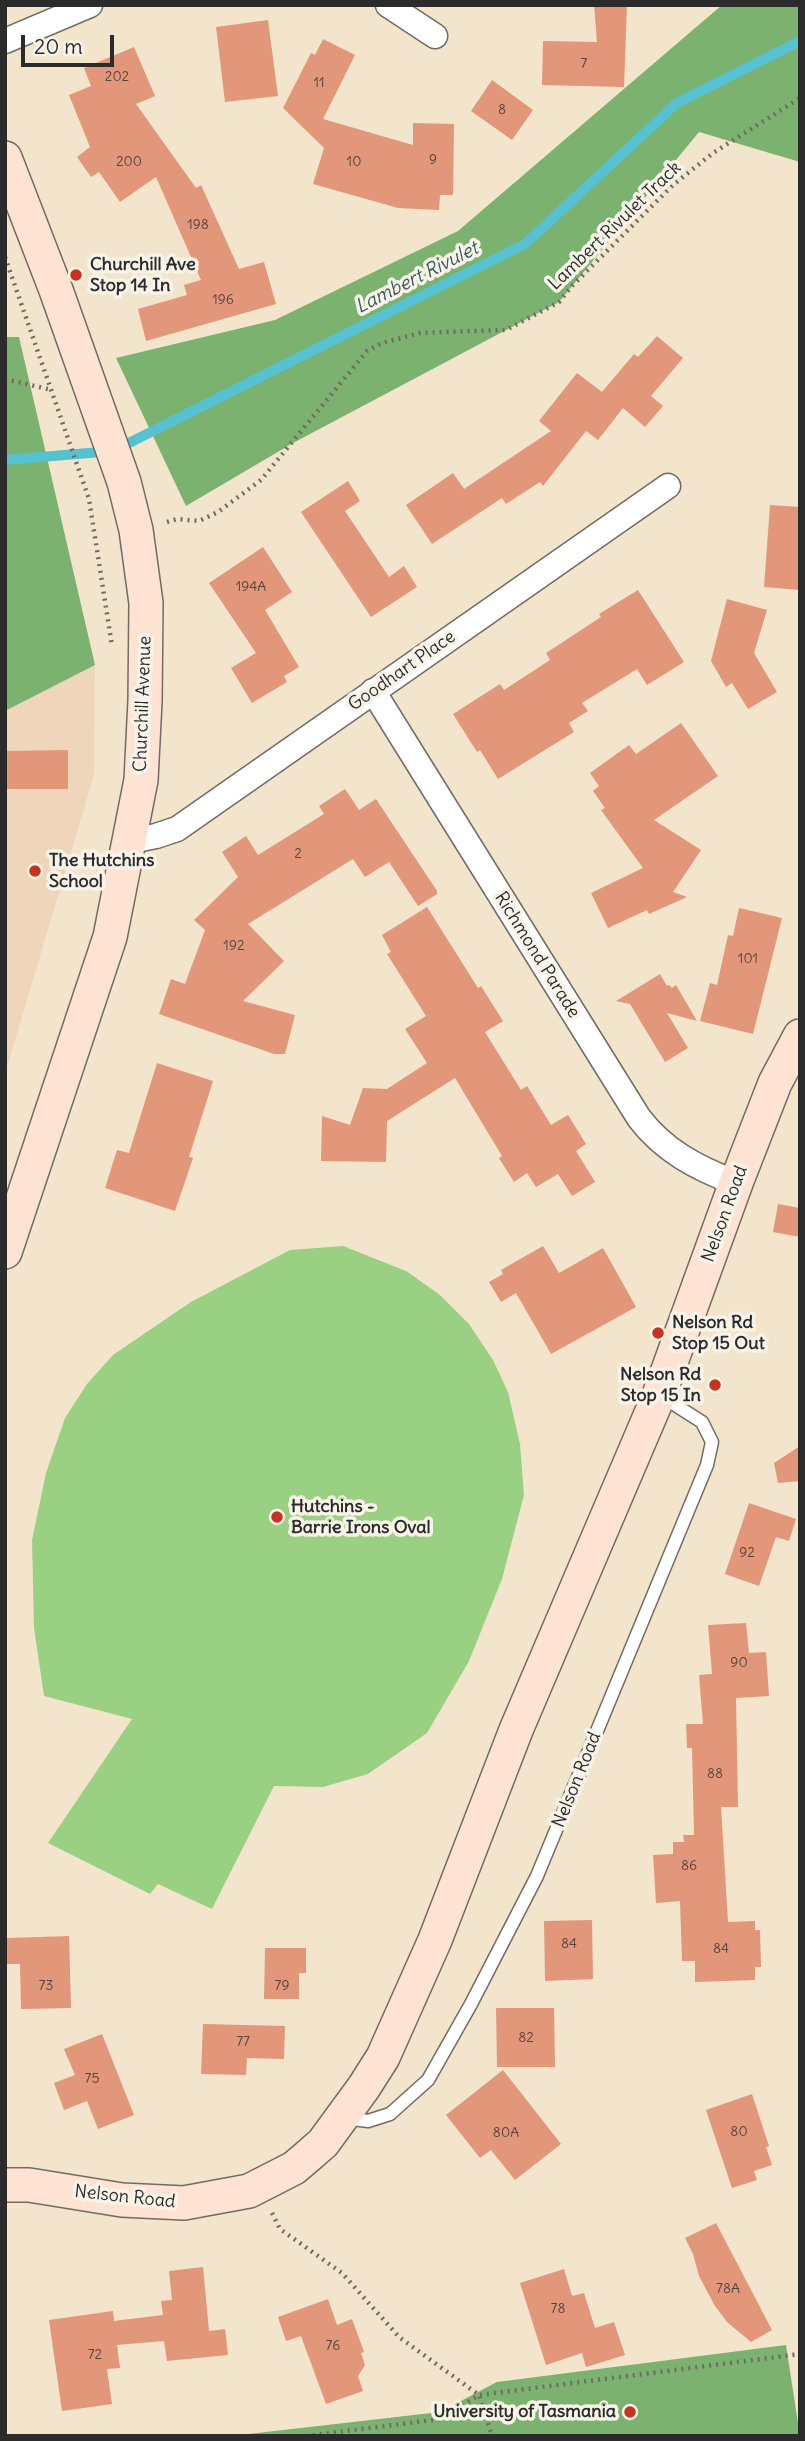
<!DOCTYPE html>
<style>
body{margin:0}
#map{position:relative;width:805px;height:2441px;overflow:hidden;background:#f2e5cc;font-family:Delius,sans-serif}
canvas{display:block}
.frame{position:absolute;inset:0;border:7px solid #2b2b2b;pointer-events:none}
.scale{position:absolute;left:21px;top:35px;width:93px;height:32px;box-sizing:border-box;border:4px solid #2b2b2b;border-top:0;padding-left:9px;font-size:21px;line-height:24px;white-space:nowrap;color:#2b2b2b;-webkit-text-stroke:5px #f7f3e8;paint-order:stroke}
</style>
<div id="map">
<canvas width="805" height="2441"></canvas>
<div class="frame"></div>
<div class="scale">20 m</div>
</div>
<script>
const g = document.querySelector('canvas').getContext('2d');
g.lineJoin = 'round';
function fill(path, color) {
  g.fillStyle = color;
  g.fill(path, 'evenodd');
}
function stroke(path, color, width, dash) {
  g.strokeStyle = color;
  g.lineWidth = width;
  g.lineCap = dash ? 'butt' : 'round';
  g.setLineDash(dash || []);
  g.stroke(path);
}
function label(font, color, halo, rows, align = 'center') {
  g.font = font + ' Delius,sans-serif';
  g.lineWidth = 7;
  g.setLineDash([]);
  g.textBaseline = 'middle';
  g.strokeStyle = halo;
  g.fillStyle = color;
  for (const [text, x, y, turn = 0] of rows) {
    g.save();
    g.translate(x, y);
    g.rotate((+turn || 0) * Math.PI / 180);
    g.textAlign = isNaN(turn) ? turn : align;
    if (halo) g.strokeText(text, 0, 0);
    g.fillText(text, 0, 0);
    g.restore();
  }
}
fill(new Path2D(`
 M95,665L94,775L5,1074V711Z`), '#efd6bb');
fill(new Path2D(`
 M343,1246L406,1271L440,1295L469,1324L493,1360L508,1392L520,1444L524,1495L502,1579L469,1661L427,1733L368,1774L323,1787L274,1786L212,1909L158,1884L150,1894L48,1843L132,1719L44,1696L34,1628L32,1540L46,1473L65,1418L87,1384L113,1355L191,1302L290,1250Z`), '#9ad082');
fill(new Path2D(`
 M722,5H800V162L699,132L559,302L293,443L186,506L116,358L275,320L458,231Z
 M5,337H19L95,665L5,711Z
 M786,2345L800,2436H231L440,2412L497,2382Z`), '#7bb270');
stroke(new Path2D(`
 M5,460L113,451L525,244L677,103L800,41`), '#56c1d1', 10);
fill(new Path2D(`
 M594,5H627L624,87L542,85L543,41L597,42Z
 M268,20L278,96L225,102L216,27Z
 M323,39L355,55L323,119L413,145V123L454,124L453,195H440L439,210L398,208L313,184L324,148L283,108L311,53L315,55Z
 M134,47L155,96L136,104L196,188L201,185L239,269L264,262L276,304L146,341L138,309L187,295L184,285L201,280L156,177L120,202L99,172L91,177L77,157L90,147L69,95L91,86L84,68Z
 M492,80L533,110L512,140L471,111Z
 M657,336L683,358L651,396L663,406L645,427L623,408L598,440L586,431L543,486L540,482L506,504L502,498L432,544L406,505L453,473L464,489L551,431L539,421L577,373L602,392L634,354L638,357Z
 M348,481L360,501L345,511L389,577L404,566L417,587L371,617L301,512Z
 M770,505L800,507V590L764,587Z
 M263,547L292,592L265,610L299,667L284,676L287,682L252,703L231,668L256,653L209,583Z
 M638,590L684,662L647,685L637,669L582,703L588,711L569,723L574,732L498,779L480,750L477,752L453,714L500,684L504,690L550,660L546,653L601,617L599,614Z
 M727,599L767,610L754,653L777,692L748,709L732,683L726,687L711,661Z
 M681,723L718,776L654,820L701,850L673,892L687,897L649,914L647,910L608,928L591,893L643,868L601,810L605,808L593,791L599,786L590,773L629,745L636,754Z
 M68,750V789H5V751Z
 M345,789L359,810L376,799L437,891V894L418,906L389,862L365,877L353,859L248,924L284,961L243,1001L295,1015L285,1054H274L159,1014L171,979L185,984L205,930L194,920L238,877L222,852L246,836L258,855L324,814L319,806Z
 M427,907L478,988L481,986L503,1021L485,1032L521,1090L527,1086L551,1125L568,1115L586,1144L576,1151L595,1182L572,1196L558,1174L536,1187L527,1173L514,1182L499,1158L502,1156L455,1078L387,1121L386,1162L321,1161L322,1116L350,1125L363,1088L387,1089L427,1063L405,1029L426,1016L387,954L391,952L382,935Z
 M739,908L782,918L753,1034L700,1021L710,983L717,985L728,935L733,936Z
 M660,974L667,986L669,985L672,988L676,985L697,1021L667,1013L688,1048L665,1062L630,1004L616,1001Z
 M157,1063L213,1081L189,1157L193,1158L175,1211L105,1188L117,1150L129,1153Z
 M778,1204L800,1208V1237L773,1232Z
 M543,1246L559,1273L603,1248L636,1307L551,1354L516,1293L501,1302L489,1282L503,1274L501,1270Z
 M800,1446V1481L778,1483L774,1463Z
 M749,1503L796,1519L789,1541L776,1537L759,1586L725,1574Z
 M746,1623L749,1653L766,1652L769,1696L736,1698L738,1807H721L728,1922L755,1921V1930H760L761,1967H755V1980L695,1982V1961H682L680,1901L656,1903L653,1855L673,1854V1842H684L683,1835H694L692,1748H687L686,1724H703L699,1675L712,1674L708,1625Z
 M592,1920L593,1979L545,1981L544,1921Z
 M69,1936L71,2008L21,2009L20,1964H7V1938Z
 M265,1948H306V1973H299V1999H264Z
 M496,2008H554L555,2067H497Z
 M203,2024L285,2026L284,2059L247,2058L246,2075L201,2074Z
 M102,2034L134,2115L98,2129L87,2101L64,2110L54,2083L75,2075L64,2049Z
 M503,2070L561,2144L515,2180L491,2150L480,2158L446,2115Z
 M752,2094L769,2146L766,2147L772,2165L754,2171L757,2180L732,2188L706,2110Z
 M716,2223L772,2330L751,2342L727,2322L715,2306L699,2276L693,2254L685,2238Z
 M203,2267L209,2331L225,2329L228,2355L167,2361L164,2341L117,2345L120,2368L107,2369L112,2404L62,2411L49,2320L113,2311L114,2321L163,2315L161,2301L172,2300L169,2271Z
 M564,2269L572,2296L584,2293L595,2328L614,2322L625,2355L586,2367L582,2353L546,2365L520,2283Z
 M328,2299L337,2325L352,2319L364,2352L361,2353L365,2365L358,2376L363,2391L326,2404L301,2336L286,2341L278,2317Z`), '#e2967a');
const lane = new Path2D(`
 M346,2118L368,2121L390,2114L428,2080L471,2004L537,1876L707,1465L712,1442L702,1422L661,1396`);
const street = new Path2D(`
 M388,5L435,36
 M5,41L90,5
 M373,691L639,1118C664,1151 697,1168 736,1183
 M131,841L156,836L177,829L668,486`);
const secondary = new Path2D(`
 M5,158L56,290L124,482L136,530L146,603L145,701L141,780L110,937L5,1252
 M5,2185H29L122,2200L184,2203L249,2191L294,2168L307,2157L323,2143L364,2087L383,2057L435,1940L516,1730L659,1395L736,1183L775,1083L800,1036`);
stroke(lane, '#716c63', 15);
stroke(street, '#716c63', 27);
stroke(secondary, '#716c63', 36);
stroke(new Path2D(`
 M5,257L89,499L112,646
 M5,379L52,390
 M167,522L177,519L199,521L218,512L261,480L367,351L382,343L420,333L506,330L559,302L572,286L673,185L713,153L800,98
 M272,2213L280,2229L342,2273L399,2337L479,2395L492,2436
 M306,2436L441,2419L479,2395L800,2354`), '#716c63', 4.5, [2, 5]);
stroke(lane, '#fff', 12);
stroke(street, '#fff', 24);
stroke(secondary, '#fee3d2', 33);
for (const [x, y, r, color] of [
 [76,275,7,"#c8321e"],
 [35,871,7,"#c8321e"],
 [658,1333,7,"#c8321e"],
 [715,1385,7,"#c8321e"],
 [277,1517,7,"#c8321e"],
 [630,2412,7,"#c8321e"]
]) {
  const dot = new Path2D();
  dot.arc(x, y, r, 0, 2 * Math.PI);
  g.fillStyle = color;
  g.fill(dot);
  stroke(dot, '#f7f3e8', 2.5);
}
label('14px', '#59463f', null, [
 ["7",584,64],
 ["202",117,77],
 ["11",319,83],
 ["8",502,110],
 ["9",433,160],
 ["200",129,162],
 ["10",354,162],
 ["198",198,225],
 ["196",223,300],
 ["194A",251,587],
 ["2",298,854],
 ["192",234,946],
 ["101",748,959],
 ["92",747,1553],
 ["90",739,1663],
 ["88",715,1774],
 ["86",689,1866],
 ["84",569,1944],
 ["84",721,1949],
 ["73",46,1986],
 ["79",282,1986],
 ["82",526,2038],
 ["77",243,2042],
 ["75",92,2079],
 ["80",739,2132],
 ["80A",506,2133],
 ["78A",728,2289],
 ["78",558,2309],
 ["76",333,2346],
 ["72",95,2355]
]);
label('18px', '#2b2b2b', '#f7f3e8', [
 ["Lambert Rivulet Track",615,226,-44],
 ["Goodhart Place",402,671,-35],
 ["Churchill Avenue",143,704,-88],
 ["Richmond Parade",537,955,58],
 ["Nelson Road",725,1214,-70],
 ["Nelson Road",577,1780,-68],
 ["Nelson Road",125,2197,6]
]);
label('bold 18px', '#2b2b2b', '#f7f3e8', [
 ["Churchill Ave",90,265],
 ["Stop 14 In",90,286],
 ["The Hutchins",49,861],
 ["School",49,882],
 ["Nelson Rd",672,1323],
 ["Stop 15 Out",672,1344],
 ["Nelson Rd",701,1375,"right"],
 ["Stop 15 In",701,1396,"right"],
 ["Hutchins -",291,1507],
 ["Barrie Irons Oval",291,1528],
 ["University of Tasmania",616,2412,"right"]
], 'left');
label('italic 19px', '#38585d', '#f7f3e8', [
 ["Lambert Rivulet",417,278,-27]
]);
</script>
